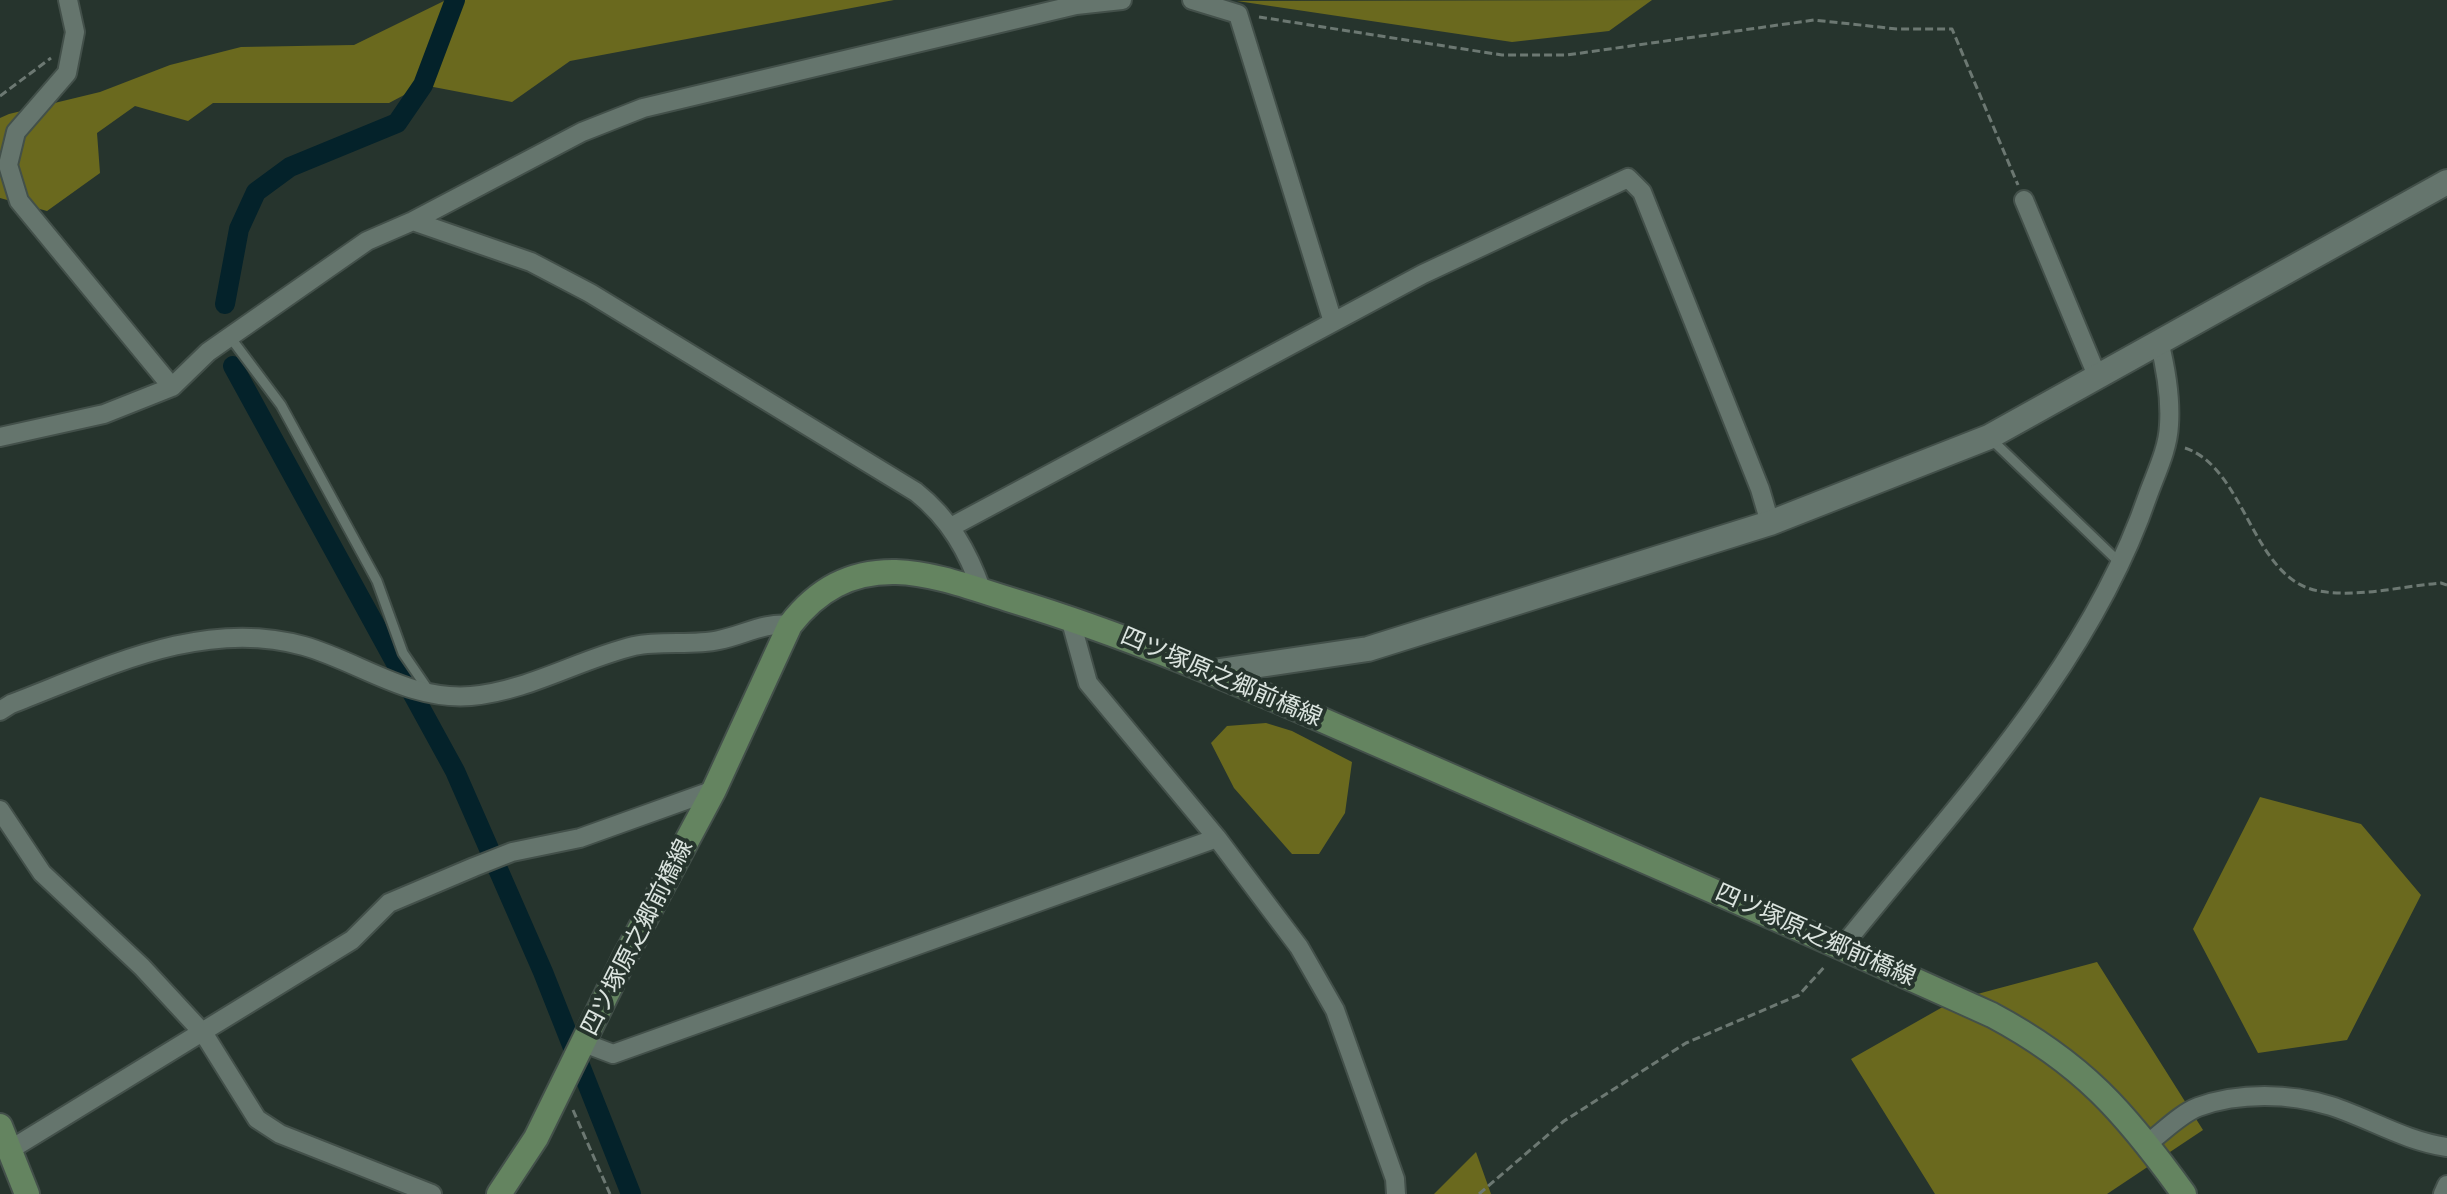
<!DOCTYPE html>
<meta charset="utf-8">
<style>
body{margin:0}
canvas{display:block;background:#26342d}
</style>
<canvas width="2447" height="1194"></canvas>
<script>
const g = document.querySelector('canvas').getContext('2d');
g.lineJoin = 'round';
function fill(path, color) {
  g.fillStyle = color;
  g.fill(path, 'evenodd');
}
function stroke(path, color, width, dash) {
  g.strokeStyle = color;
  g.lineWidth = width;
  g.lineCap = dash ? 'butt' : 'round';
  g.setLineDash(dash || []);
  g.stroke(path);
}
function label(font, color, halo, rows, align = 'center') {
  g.font = font + ' Signika,"Noto Sans JP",sans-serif';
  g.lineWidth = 8;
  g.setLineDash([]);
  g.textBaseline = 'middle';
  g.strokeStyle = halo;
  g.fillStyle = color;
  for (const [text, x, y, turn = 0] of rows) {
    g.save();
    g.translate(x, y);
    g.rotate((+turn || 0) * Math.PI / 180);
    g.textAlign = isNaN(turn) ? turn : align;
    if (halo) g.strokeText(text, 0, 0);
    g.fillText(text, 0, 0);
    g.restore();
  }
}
fill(new Path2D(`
 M446,0H894L570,61L512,102L423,85L389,103H213L188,121L135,106L97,133L100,173L47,211L0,198V118L9,114L100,92L170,65L241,47L354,45Z
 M1652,0L1609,31L1512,42L1237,1Z
 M1266,723L1292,731L1352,762L1345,813L1319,854H1292L1234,788L1211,743L1227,726Z
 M2260,797L2361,824L2421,895L2347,1040L2258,1053L2193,929Z
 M2097,962L2203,1130L2107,1194H1935L1851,1059L1955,1000Z
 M1476,1152L1491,1194H1434Z`), '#6a691e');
stroke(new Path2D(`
 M225,304L239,229L256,192L290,167L397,123L423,85L455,0
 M233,366L455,771L543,972L631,1194`), '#04222a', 20);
const service = new Path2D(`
 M230,337L281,405L377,581L403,653L429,691
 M1991,439L2120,563`);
const minor = new Path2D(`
 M68,0L75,32L67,73L16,132L8,165L19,201L172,387
 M1192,0L1238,14L1333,322
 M2024,200L2098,378
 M413,221L531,262L590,293L916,492C950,519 968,552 982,591
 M0,437L104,414L172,387L208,352L367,241L413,221L582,132L643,108L1076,5L1122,0
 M951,527L1423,274L1628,178L1642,192L1760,489L1770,523
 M1070,618L1088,683L1217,838L1299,947L1335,1010L1395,1179L1396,1194
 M0,711L11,704C103,669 203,617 304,646C360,662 409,701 471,696C528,691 580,659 634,646C662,640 692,646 719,640C744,635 764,622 790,625
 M0,810L42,873L142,967L204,1034L257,1119L280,1134L432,1194
 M1842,947C1954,807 2089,668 2148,495C2156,473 2168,449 2169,425C2171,396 2166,369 2159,341
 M584,1043L613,1054L1217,838
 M2148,1143C2163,1132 2180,1114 2198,1107C2239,1092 2290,1093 2331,1106C2371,1119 2405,1141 2447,1147
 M8,1151L352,940L389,903L474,867L512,852L580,838L714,790
 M2443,1194L2447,1185`);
const tertiary = new Path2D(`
 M1213,672L1368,649L1770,523L1989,437L2447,182`);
const secondary = new Path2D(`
 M0,1126L27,1194
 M499,1194L536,1138L626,955L714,790L790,625C817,590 850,571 896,572C934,573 975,589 1011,600C1123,634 1229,679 1336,726C1555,822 1774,916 1992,1015C2082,1063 2125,1112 2184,1194`);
stroke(service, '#43504a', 13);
stroke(minor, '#43504a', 22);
stroke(tertiary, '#43504a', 28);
stroke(secondary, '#43504a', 28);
stroke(new Path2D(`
 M1259,17L1502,55H1567L1814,20L1897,29H1952L2018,185
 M0,96L51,58
 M2185,448C2246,468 2252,580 2319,591C2357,598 2403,586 2441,583L2447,585
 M573,1110L610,1194
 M1479,1194L1564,1121L1686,1043L1799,995L1826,965`), '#6c7872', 3, [8, 4]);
stroke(service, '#65756d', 9);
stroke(minor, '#65756d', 18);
stroke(tertiary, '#65756d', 24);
stroke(secondary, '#648460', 24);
label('24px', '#dbe4df', '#26342d', [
 ["四ツ塚原之郷前橋線",1221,678,23],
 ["四ツ塚原之郷前橋線",1815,936,24],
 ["四ツ塚原之郷前橋線",638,938,-63]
]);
</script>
